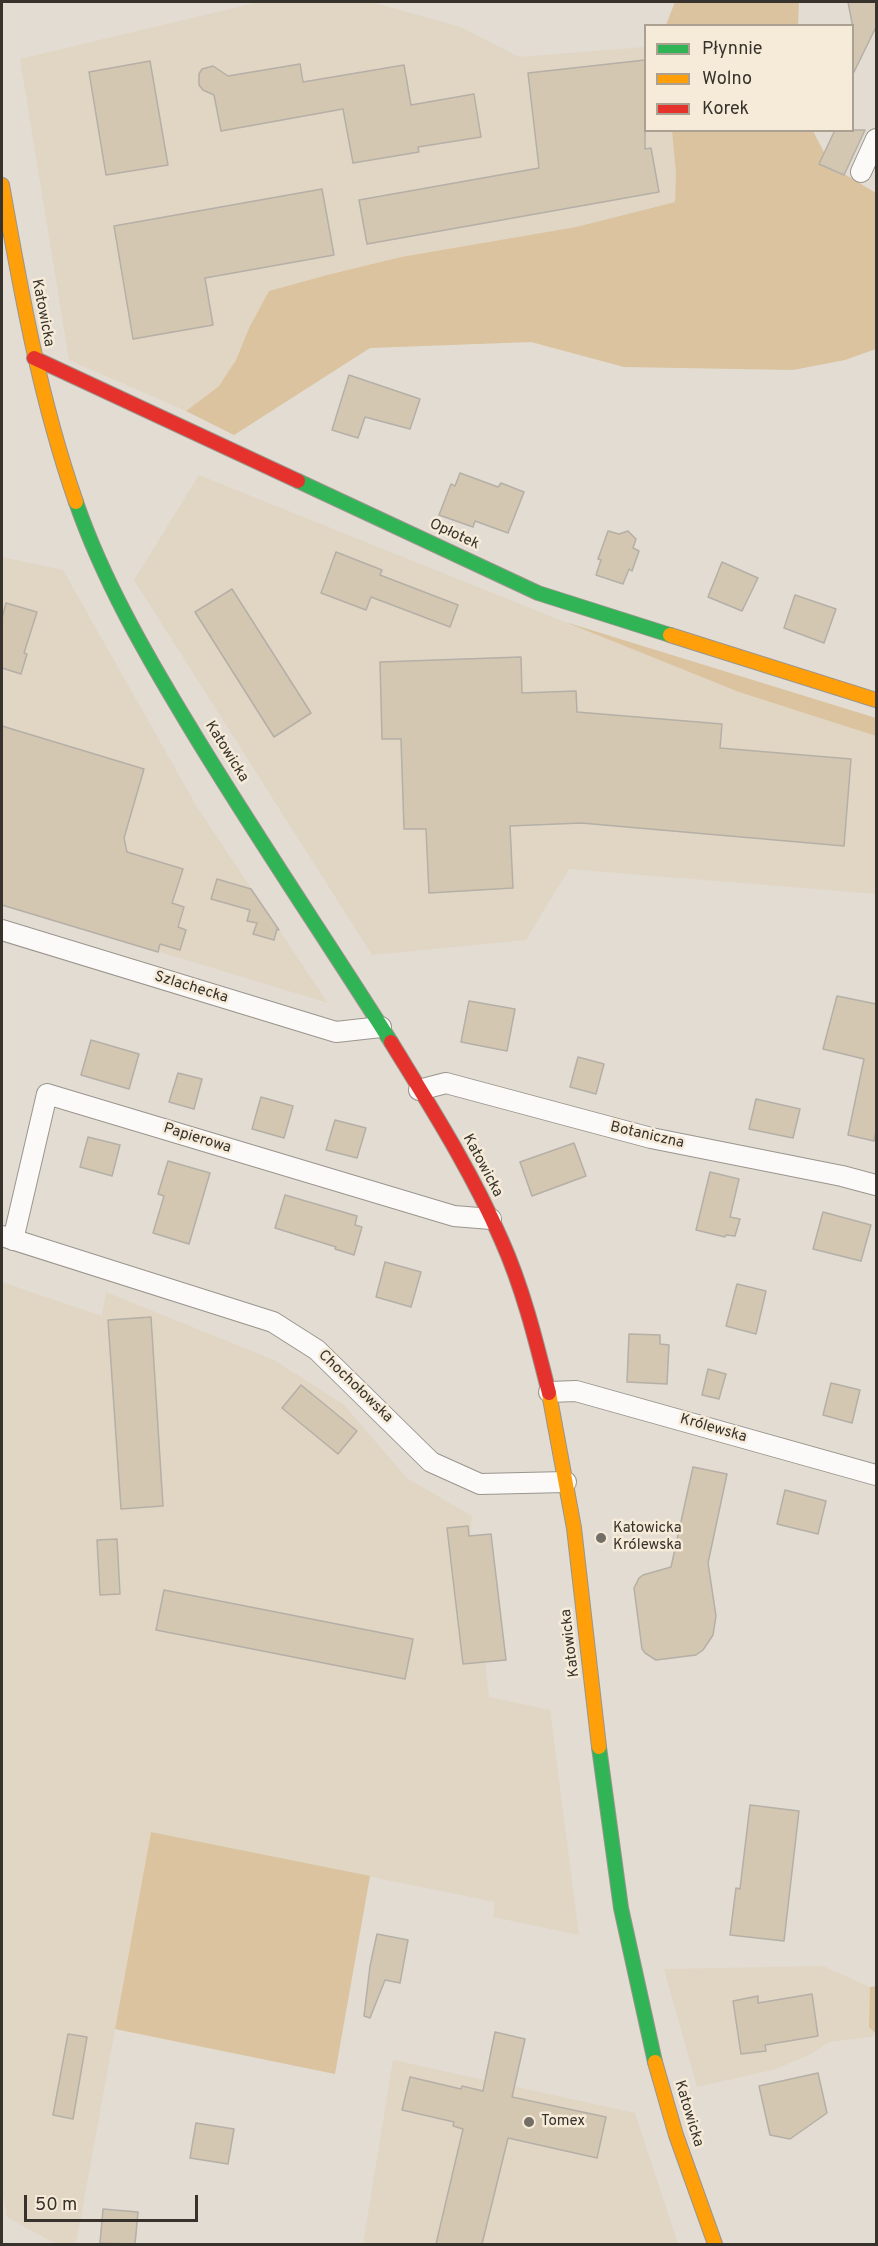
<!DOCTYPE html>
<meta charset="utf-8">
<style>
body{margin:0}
#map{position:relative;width:878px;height:2246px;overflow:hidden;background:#e2dcd2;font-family:Overpass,sans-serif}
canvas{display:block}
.frame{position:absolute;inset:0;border:3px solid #37332c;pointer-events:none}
.legend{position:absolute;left:644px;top:24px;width:210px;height:108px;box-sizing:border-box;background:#f6ead8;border:2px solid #aaa193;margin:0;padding:8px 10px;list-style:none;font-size:18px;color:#37332c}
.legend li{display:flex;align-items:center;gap:12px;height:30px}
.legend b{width:30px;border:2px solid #aaa193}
.scale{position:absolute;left:24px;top:2195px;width:174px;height:27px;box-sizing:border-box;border:3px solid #37332c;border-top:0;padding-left:8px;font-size:18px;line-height:21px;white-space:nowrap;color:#37332c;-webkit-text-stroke:4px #f6ead8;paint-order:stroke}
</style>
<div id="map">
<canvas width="878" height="2246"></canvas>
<div class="frame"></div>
<ul class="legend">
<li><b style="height:8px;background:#30b455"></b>Płynnie</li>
<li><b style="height:8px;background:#ff9f0a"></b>Wolno</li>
<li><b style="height:8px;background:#e5322d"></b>Korek</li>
</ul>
<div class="scale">50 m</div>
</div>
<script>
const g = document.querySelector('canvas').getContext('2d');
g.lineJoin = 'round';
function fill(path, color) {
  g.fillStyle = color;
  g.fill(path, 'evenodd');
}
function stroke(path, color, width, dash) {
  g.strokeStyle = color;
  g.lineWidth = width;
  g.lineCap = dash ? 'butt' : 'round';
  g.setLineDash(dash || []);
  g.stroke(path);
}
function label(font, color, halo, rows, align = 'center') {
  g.font = font + ' Overpass,sans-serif';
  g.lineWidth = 5;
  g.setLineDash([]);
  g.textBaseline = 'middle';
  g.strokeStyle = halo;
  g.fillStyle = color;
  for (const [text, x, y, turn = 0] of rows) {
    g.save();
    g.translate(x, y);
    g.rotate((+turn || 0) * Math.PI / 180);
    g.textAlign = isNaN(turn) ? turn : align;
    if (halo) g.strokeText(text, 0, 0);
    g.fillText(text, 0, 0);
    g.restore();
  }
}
fill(new Path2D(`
 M259,2H371L461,27L519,57L645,47L646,130L672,131L676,173L675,202L576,227L401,257L327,275L270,291L249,328L236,360L219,386L186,411L69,360L20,59Z
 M199,475L739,692L876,736V894L569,869L526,940L372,955L134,580Z
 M2,557L63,570L197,807L328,1003L2,904Z
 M2,1282L102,1316L106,1292L274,1360L343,1404L407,1478L472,1516L470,1536L491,1534L506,1660L485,1662L489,1697L550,1710L579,1935L493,1917L495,1902L151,1832L76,2244H56L7,2217L2,2188Z
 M823,1966L870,1987L869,2027L876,2036L830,2042L809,2055L776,2069L697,2087L664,1969Z
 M393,2060L635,2113L678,2244H363Z`), '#e1d6c4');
fill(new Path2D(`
 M675,2H799L798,25H666Z
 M672,131H813L831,166L876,193V349L845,360L793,370L624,367L531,342L370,348L234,435L186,411L219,386L236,360L249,328L269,291L327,275L401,257L576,227L675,202L676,173Z
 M565,622L876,718V736L739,692Z
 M151,1832L370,1876L335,2074L115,2029Z
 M876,1986V2034L869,2027L870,1987Z`), '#dac39e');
const building = new Path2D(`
 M848,2H876V27L852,76V23Z
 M645,60V149L651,148L659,192L367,244L359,200L539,168L528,73Z
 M150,61L168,165L106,175L89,72Z
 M300,64L303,82L404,65L411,105L474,94L481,137L418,147L419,152L353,163L343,109L221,131L214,95L203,90L199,85V74L202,69L213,66L228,76Z
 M835,130H865L844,175L819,164Z
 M322,189L334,255L205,278L213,325L133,339L114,226Z
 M349,375L420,399L410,429L365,417L358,438L332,430Z
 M460,473L498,487L501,483L524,492L508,533L475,521L473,527L439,515L451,484L455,486Z
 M608,531L619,534L628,531L636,539L633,548L639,551L632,571L629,569L623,584L596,575L601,560L598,559Z
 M336,552L382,570L380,575L458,605L450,627L371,597L366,610L321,593Z
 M722,562L758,578L742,611L708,597Z
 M232,589L311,713L274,737L195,612Z
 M795,595L836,609L824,643L784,628Z
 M6,603L37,612L24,653L27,654L21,674L2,668V618Z
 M521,657L522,693L576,691L577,712L722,724L720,748L851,759L844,846L581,823L510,826L513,888L429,893L426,829H404L401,739H382L380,662Z
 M2,726L144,769L124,838L127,852L183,869L172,903L184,907L178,927L186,930L180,950L160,944L158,952L2,905Z
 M217,879L251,889L279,930L277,929L274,940L253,934L257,923L247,921L250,910L211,899Z
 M837,996L876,1004V1131L874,1141L848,1135L864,1059L823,1049Z
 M469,1001L515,1009L507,1051L461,1042Z
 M91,1040L139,1054L129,1089L81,1075Z
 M578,1057L604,1064L596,1094L570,1087Z
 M178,1073L202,1079L194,1109L169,1102Z
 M261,1097L293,1106L284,1138L252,1129Z
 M756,1099L800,1109L793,1138L749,1129Z
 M335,1120L366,1128L357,1158L326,1150Z
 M88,1137L120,1145L112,1176L80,1167Z
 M574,1143L586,1176L532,1196L520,1162Z
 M168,1161L210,1173L189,1244L153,1233L164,1196L158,1194Z
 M710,1172L739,1179L730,1217L740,1219L735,1236L726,1235L725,1237L696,1230Z
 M285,1195L357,1216L355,1225L362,1227L354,1255L335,1249L336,1247L275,1228Z
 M823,1212L871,1225L861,1261L813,1249Z
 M385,1262L421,1272L411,1307L376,1297Z
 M737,1284L766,1291L756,1334L726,1326Z
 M151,1317L163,1506L121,1509L108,1320Z
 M629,1334L660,1335V1344L669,1345L667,1384L627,1382Z
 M708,1369L726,1374L719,1399L702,1395Z
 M831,1383L860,1390L852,1423L823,1415Z
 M301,1385L357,1431L338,1454L282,1408Z
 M693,1467L727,1474L708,1563L716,1616L713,1635L703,1650L696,1655L656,1660L645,1653L642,1649L634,1588L639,1578L643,1575L671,1567Z
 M785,1490L826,1501L818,1534L777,1524Z
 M468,1526L469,1536L491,1534L506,1660L463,1664L447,1528Z
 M117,1539L120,1594L100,1595L97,1540Z
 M164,1590L413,1639L405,1679L156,1630Z
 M750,1805L799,1811L784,1941L730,1935L736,1888L740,1889Z
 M377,1934L408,1940L400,1983L385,1980L370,2018L364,2016L370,1966Z
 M812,1994L818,2036L765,2045L766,2051L741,2054L733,2001L758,1996V2003Z
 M495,2032L525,2039L512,2097L606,2117L597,2158L508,2138L482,2244H436L463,2129L453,2126L454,2122L402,2110L410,2077L461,2089L462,2086L483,2091Z
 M68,2034L87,2037L73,2119L53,2115Z
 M818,2073L827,2113L790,2139L770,2135L759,2086Z
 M196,2123L234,2129L228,2164L190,2158Z
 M103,2209L138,2212L135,2244L100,2243Z`);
fill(building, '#d4c7b1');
stroke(building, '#b4afa7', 1.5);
const street = new Path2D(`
 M861,172L876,139
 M2,930L336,1032L381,1027
 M419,1090L446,1083L651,1138L842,1176L876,1185
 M2,1236L273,1322L317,1350L431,1462L480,1484L566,1482
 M13,1240L47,1094L454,1216L491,1219
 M549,1392L576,1391L876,1475`);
const fast = new Path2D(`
 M298,481L538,593L670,635
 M76,502C103,580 145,653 188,724C253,832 324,936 391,1042
 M599,1747L621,1908L655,2062`);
const slow = new Path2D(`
 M2,185C21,292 40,399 76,502
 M670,635L876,700
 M549,1393L574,1528L599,1747
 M655,2062L676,2135L715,2244`);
const jam = new Path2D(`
 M34,358L298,481
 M391,1042C430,1106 471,1170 501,1239C523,1288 536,1341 549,1393`);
stroke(street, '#9a958d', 22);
stroke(fast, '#9a958d', 16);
stroke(slow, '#9a958d', 16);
stroke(jam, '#9a958d', 16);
stroke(street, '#fbfaf8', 20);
stroke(fast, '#30b455', 14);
stroke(slow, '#ff9f0a', 14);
stroke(jam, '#e5322d', 14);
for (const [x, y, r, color] of [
 [601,1538,6,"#736e66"],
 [529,2122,6,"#736e66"]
]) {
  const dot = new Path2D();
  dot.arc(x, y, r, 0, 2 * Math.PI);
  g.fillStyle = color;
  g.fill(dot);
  stroke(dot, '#f6ead8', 2);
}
label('15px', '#37332c', '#f6ead8', [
 ["Katowicka",42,313,79],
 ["Opłotek",454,535,25],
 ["Katowicka",226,752,58],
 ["Szlachecka",191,988,17],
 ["Botaniczna",647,1136,13],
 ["Papierowa",197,1139,17],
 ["Katowicka",482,1166,62],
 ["Chochołowska",355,1387,44],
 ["Królewska",713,1429,16],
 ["Katowicka",571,1643,-97],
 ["Katowicka",688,2114,73]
]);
label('15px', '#37332c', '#f6ead8', [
 ["Katowicka",613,1529],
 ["Królewska",613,1546],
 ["Tomex",541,2122]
], 'left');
</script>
